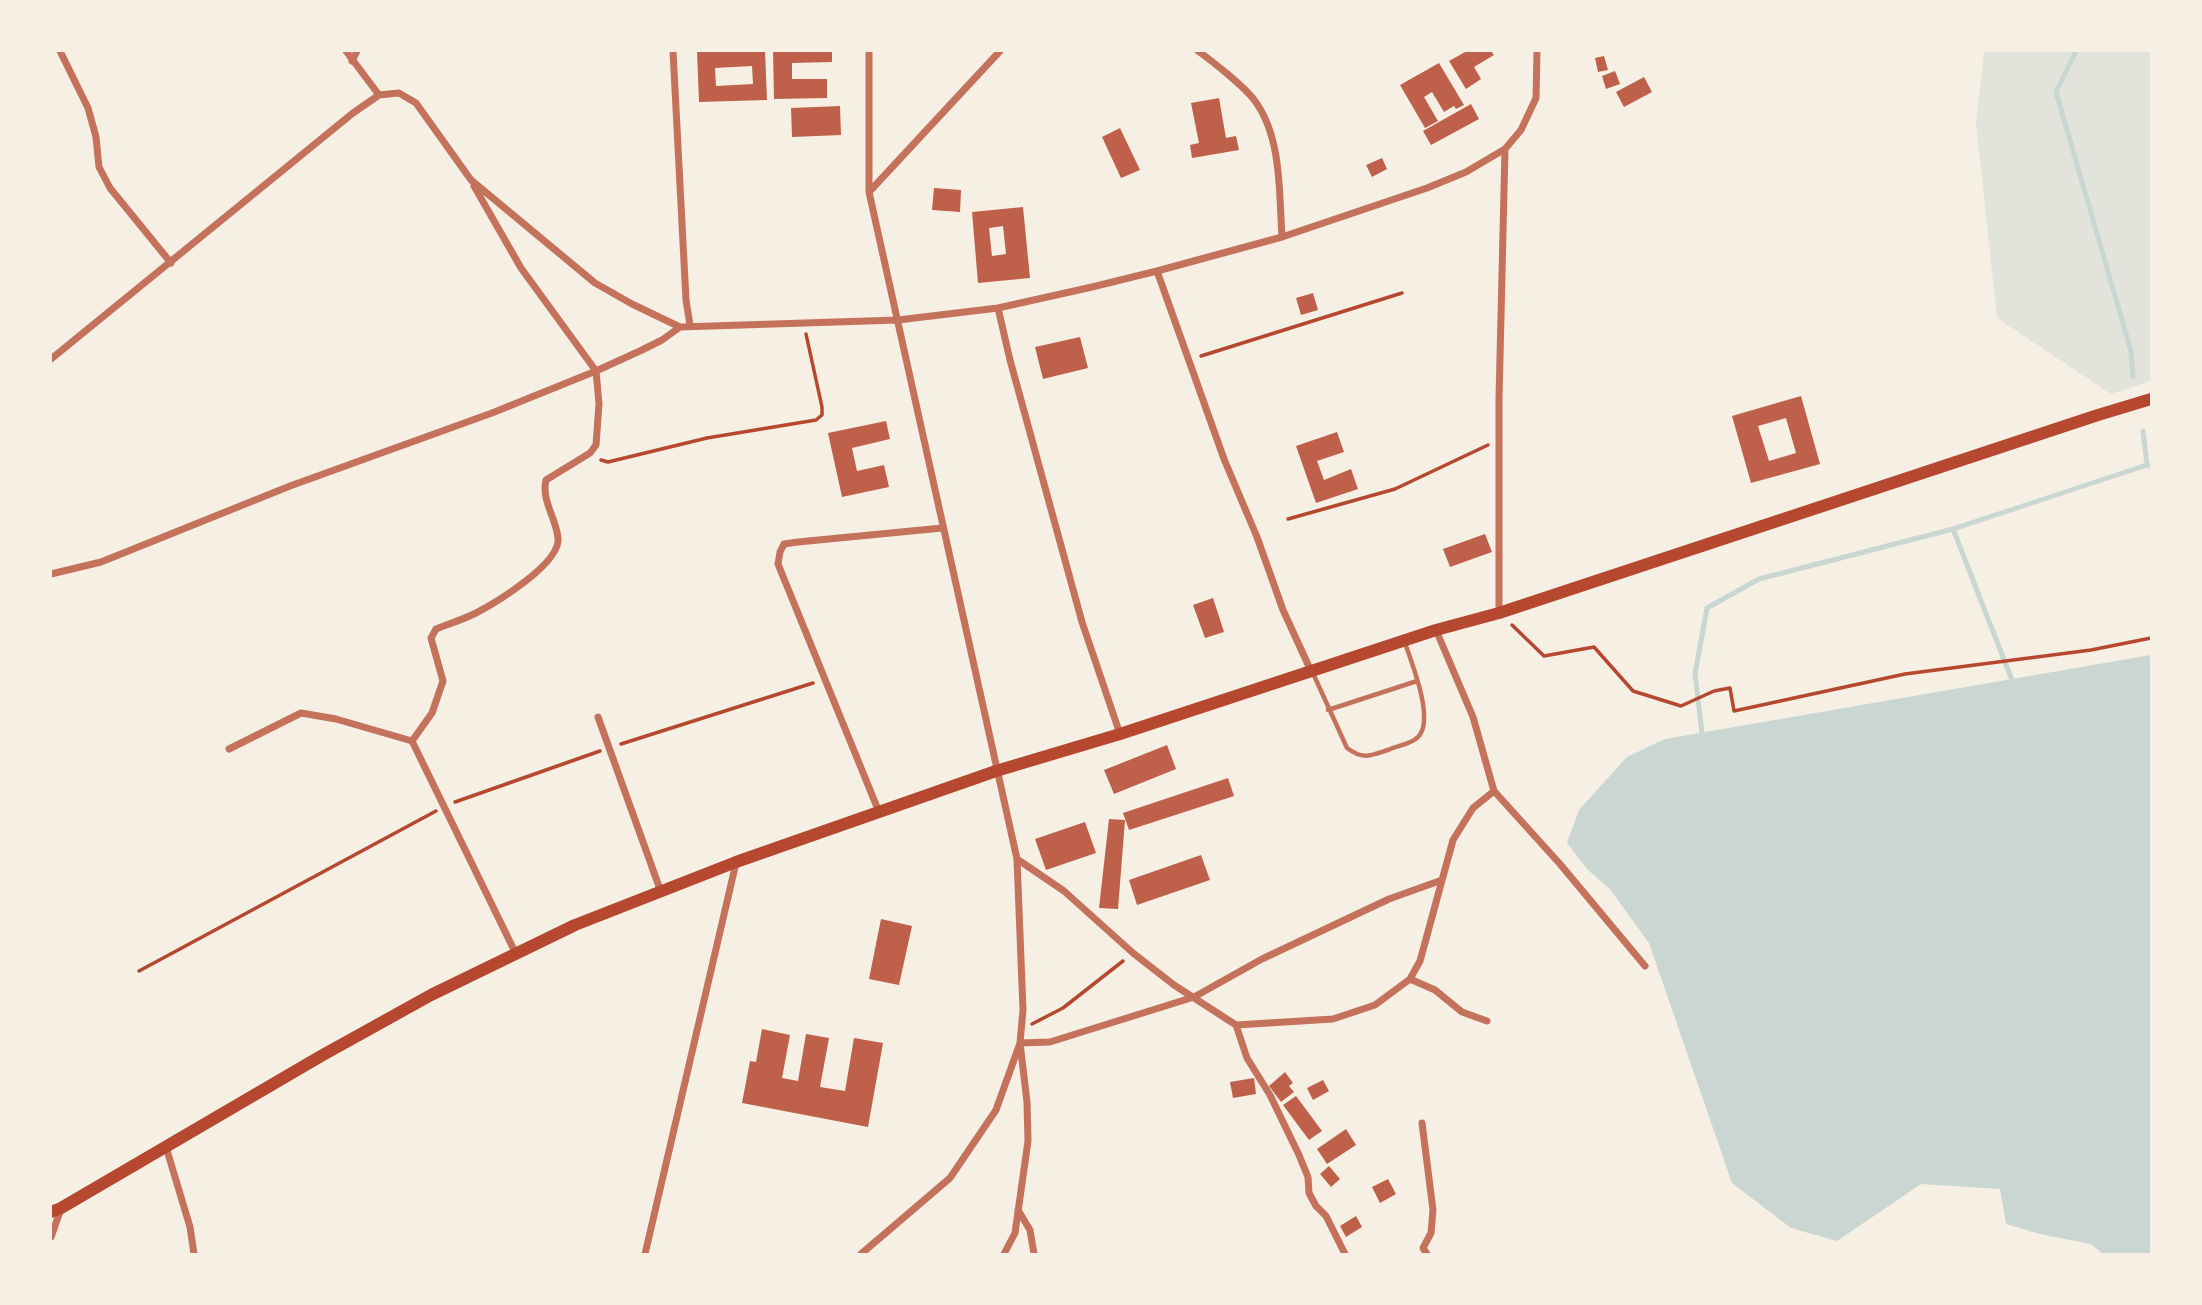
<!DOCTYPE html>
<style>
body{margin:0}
#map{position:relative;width:2202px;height:1305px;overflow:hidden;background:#f6efe4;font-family:"Titillium Web",sans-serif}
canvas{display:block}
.frame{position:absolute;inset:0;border:52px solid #f6efe4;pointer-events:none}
</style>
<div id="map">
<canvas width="2202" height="1305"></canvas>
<div class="frame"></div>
</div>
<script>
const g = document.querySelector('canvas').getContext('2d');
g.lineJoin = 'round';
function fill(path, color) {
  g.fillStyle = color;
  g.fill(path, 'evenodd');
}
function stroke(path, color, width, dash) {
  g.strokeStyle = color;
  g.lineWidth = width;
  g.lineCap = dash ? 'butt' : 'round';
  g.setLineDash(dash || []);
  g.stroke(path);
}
fill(new Path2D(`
 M1984,51H2151V381L2111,394L1997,318L1976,123Z`), '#e2e4dc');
fill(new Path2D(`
 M2151,655V1254H2103L2091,1244L2040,1234L2006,1224L2000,1189L1921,1184L1837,1241L1791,1228L1732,1183L1649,943L1609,888L1588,870L1567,843L1579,810L1627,757L1665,739Z`), '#c9d6d2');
stroke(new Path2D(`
 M2076,51L2056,92L2131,351L2133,377
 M2143,431L2147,465L2151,466
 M1953,529L2012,680
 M1702,733L1695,674L1707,608L1759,579L1953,529L2147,465`), '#c9d6d2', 5);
fill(new Path2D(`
 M697,51H765L767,100L699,102ZM752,66L753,84L716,86L715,68Z
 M773,51H832V62L792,63V79H827V98L774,99Z
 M1467,51H1491L1494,55L1474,67L1481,79L1466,89L1449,61Z
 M1604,56L1608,70L1598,72L1595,58Z
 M1439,63L1464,105L1456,109L1454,106L1444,112L1432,92L1424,97L1438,121L1425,128L1400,85Z
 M1615,71L1620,84L1606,89L1602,76Z
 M1644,77L1652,92L1624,107L1616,92Z
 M1219,98L1226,138L1236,136L1239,150L1192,158L1190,145L1199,143L1191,103Z
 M1471,104L1479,119L1431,145L1423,131Z
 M840,106L841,135L792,137L791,108Z
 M1120,128L1140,170L1121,178L1102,137Z
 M1382,158L1387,169L1372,177L1366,165Z
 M934,188L961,190L960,212L932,210Z
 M1023,207L1030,278L978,283L972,212ZM1003,226L1006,254L992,256L989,228Z
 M1313,293L1318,310L1301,315L1296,298Z
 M1080,337L1088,368L1043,379L1035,347Z
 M1801,396L1820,464L1751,483L1732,416ZM1786,418L1796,453L1769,461L1758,426Z
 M886,421L890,439L852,448L857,471L884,465L889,487L842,497L828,433Z
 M1337,432L1344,452L1317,461L1324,480L1351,469L1358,489L1316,503L1296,446Z
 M1485,534L1492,552L1450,567L1443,549Z
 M1213,598L1224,632L1205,638L1193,605Z
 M1167,745L1176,769L1114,794L1104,770Z
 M1228,778L1234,796L1129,830L1123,813Z
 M1109,819L1125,820L1118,909L1099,908Z
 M1085,822L1096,853L1046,870L1035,839Z
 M1201,855L1210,880L1137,905L1129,880Z
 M881,919L912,926L899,985L869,979Z
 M762,1029L790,1035L782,1078L798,1081L806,1034L829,1038L820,1087L845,1091L854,1038L883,1043L868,1127L742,1103L750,1061L756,1062Z
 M1285,1072L1293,1083L1289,1086L1294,1092L1281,1102L1269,1086Z
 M1254,1078L1256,1094L1233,1098L1230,1082Z
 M1323,1080L1329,1091L1313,1100L1307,1088Z
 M1296,1096L1322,1131L1309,1140L1283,1105Z
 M1346,1129L1356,1145L1327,1164L1317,1149Z
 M1329,1166L1340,1179L1331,1187L1320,1174Z
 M1388,1179L1396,1194L1380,1203L1372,1187Z
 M1356,1216L1362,1227L1346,1237L1340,1226Z`), '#bf614a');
stroke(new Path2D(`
 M1201,356L1402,293
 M601,460L608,462L707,438L816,420L822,415V407L806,334
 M1288,519L1395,489L1488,445
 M1512,625L1544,656L1594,647L1633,691L1681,706L1714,691L1730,688L1734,711L1905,674L2091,650L2151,638
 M621,744L813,683
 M455,802L600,751
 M139,971L436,811
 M1032,1024L1063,1008L1123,961`), '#b5482f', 3.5);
stroke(new Path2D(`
 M1312,671L1347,748C1363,760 1370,756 1388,750C1396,746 1412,744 1418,737C1435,720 1412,664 1405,643
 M1328,710L1417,681`), '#c5725c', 4.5);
stroke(new Path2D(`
 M60,51L88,108L96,137L99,167L110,188L171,263
 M346,51L379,95
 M673,51L686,300L690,325
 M1198,51C1212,61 1245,87 1255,101C1282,138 1279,193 1282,237
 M352,61L357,51
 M870,191L1000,51
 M1157,271L1224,459L1257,537L1283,610L1311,671
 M998,308L1010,360L1082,622L1120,734
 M51,359L353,113L379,95L399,93L416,103L471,180L595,283L632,304L680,327L898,320L998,308L1092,287L1157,271L1282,237L1427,188L1466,172L1505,149L1521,130L1536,98L1537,51
 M51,574L101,562L290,486L492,413L596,371L642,350L662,340L680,327
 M1499,613V399L1505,149
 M1436,630L1473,717L1494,791L1560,864L1645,966
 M598,717L661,892
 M412,741L432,713L443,681L431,638L436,629C449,624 464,619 476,613C497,602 561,563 558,538C556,518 541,500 546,480L590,453L596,445L599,404L596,371L521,268L474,186
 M229,749L301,713L336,719L412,741L516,954
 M879,812L778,564L780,552L784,544L798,542L942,528
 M1017,859L1064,891L1133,953L1174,985L1236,1025L1333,1019L1375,1005L1410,979L1435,990L1462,1012L1487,1021
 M1410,979L1420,961L1453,840L1473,808L1494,791
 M1236,1025L1247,1058L1270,1095L1299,1155L1308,1177L1309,1193L1316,1206L1326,1216L1345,1254
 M1422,1123L1433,1210L1431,1233L1423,1248L1427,1254
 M166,1147L190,1227L194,1254
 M1018,1210L1030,1230L1034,1254
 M51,1237L61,1209
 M645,1254L736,863
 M861,1254L950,1178L996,1110L1020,1043L1023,1010L1017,859L869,192V51
 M1004,1254L1015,1233L1028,1141L1027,1102L1020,1043L1050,1042L1194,997L1262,959L1389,899L1442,880`), '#c5725c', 7);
stroke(new Path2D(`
 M51,1212L61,1208L321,1056L431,995L575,925L736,862L996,771L1120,734L1436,630L1499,613L2098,415L2151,399`), '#b5482f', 12);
</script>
